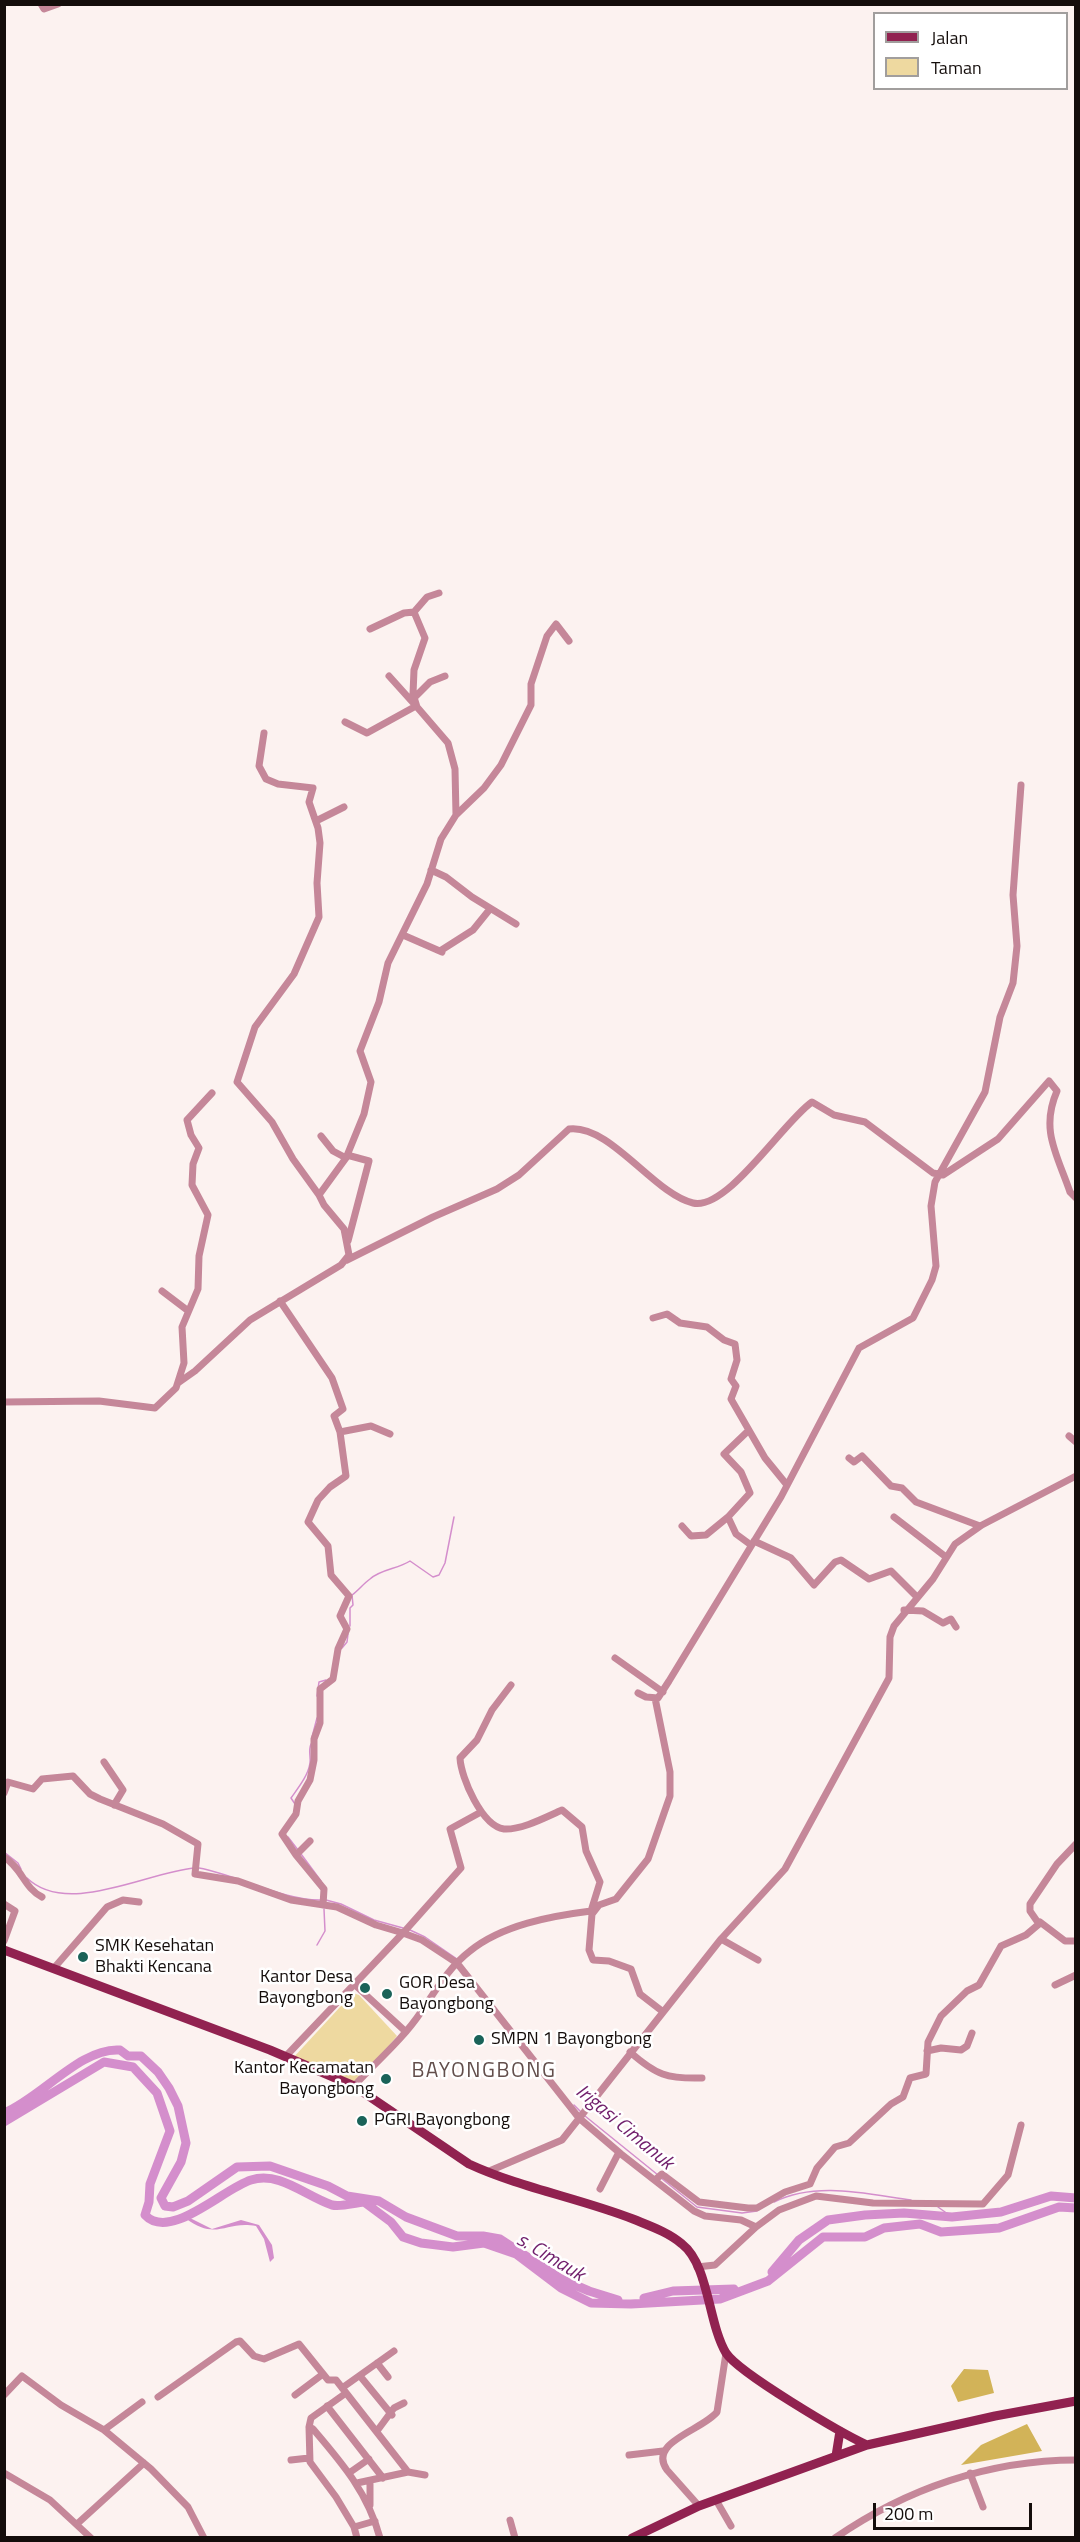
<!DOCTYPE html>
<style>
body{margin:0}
#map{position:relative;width:1080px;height:2542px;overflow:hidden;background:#fcf2f0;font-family:"Titillium Web",sans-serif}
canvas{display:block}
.frame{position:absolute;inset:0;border:6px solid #140d0b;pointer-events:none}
.legend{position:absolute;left:873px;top:12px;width:195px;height:78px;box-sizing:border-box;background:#fff;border:2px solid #a19e9d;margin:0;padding:8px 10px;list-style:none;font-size:18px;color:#140d0b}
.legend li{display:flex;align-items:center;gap:12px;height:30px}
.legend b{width:30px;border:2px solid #a19e9d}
.scale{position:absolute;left:873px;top:2503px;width:159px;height:27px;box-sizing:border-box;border:3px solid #140d0b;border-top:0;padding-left:8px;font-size:18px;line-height:21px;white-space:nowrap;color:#140d0b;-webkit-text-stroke:4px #fff;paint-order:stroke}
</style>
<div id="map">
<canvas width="1080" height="2542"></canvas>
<div class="frame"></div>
<ul class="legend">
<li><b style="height:8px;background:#912250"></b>Jalan</li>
<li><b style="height:16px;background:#eed9a0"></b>Taman</li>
</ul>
<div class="scale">200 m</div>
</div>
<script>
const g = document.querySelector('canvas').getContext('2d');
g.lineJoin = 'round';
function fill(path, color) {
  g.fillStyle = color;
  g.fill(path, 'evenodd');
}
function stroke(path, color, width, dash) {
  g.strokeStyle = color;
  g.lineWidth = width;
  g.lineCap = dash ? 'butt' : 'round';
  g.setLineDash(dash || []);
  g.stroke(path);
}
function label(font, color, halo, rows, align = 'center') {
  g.font = font + ' "Titillium Web",sans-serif';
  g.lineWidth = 5;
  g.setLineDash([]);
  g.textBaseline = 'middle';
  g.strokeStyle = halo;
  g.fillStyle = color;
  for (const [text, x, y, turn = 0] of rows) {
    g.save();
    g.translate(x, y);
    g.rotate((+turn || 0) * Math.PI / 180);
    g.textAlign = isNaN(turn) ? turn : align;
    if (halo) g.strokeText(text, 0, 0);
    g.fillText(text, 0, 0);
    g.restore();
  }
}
fill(new Path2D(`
 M353,1993L359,1995L397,2036L354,2087L292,2059Z`), '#eed9a0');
fill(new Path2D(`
 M964,2369L988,2370L994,2393L958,2402L951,2386Z
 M1027,2424L1042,2451L961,2465L981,2445Z`), '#d2b358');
fill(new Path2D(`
 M191,2212L188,2217L212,2229L241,2220L259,2225L272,2245L274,2258L270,2262L264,2239L256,2226C225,2220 217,2242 185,2218Z`), '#d48ecc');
stroke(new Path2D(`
 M350,1626V1608L353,1605L352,1595C359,1590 363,1584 370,1579C381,1569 398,1569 410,1561L433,1577L439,1575L445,1563L454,1517
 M342,1648L347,1642L348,1634
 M317,1696L319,1682L326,1680
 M312,1737L317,1718
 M295,1804L291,1798C298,1788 308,1776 310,1763C311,1756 308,1751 311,1744
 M288,1837L298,1850
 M4,1852L18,1863L21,1869
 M301,1854L321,1881
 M199,1868C238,1875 284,1901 321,1900
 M27,1878C67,1917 148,1872 194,1868
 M326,1900L341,1904L374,1920L403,1928
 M410,1930L425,1937L457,1959
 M317,1945L325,1931L324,1909
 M574,2105L581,2112
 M585,2116L658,2175
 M661,2178L697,2207L742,2213L757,2211
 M774,2202C816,2181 867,2194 911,2200
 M938,2207L952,2217`), '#d48ecc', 1.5);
stroke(new Path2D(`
 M4,2113C41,2098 81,2047 120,2050L128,2056H141L158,2072L169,2088L178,2106L186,2143L181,2162L161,2198L165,2206L173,2207L188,2201L237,2167L270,2166L328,2186L347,2196L379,2201L406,2217L457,2236H483L500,2239L561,2279L589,2291L618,2300
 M4,2122L104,2062L133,2067L157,2093L170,2131L150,2184L149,2202L145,2215C170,2242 224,2188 251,2180C280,2171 305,2196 332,2205C341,2207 354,2203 364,2202L391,2222L403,2237L421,2243L453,2247L484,2243L516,2254L561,2288L591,2303L631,2304L720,2299L768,2281L823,2237H865L884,2228L920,2224L941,2232L999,2228L1059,2207L1076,2208
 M772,2272L799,2240L828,2220L865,2215L904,2213L952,2217L1001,2212L1051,2196L1076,2198
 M644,2298L673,2291L734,2289`), '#d48ecc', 9);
stroke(new Path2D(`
 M41,4L44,9L58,4
 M370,629L404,613L414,612
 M415,697L430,682L445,676
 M345,722L367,733L416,706L389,676
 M264,733L259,766L266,779L278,784L313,788L309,802L318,828L320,843L317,883L319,917L294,974L255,1027L237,1082L272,1122L293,1159L319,1195
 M456,815L484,788L501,765L531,705V684L547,636L556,624L569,641
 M316,821L344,807
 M431,870L446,877L472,897L516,924
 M403,935L442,952
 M440,951L473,930L490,909
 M321,1136L333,1151L346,1158
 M347,1155L369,1161L348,1241
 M347,1260L433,1217L497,1189L519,1175L569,1129C610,1124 654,1194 693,1203C727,1211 784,1121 812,1102L834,1115L865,1122L933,1173L943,1175L998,1139L1049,1081L1057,1091C1040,1130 1057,1154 1070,1192L1076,1198
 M162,1291L187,1310
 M280,1301L332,1378L343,1409L334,1416L340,1432L346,1476L330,1487L318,1500L308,1522L328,1546L331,1575L349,1596L340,1616L347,1629L338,1649L333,1679L320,1689V1723L314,1739V1760L310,1780L298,1801L296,1814L282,1834L296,1855L324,1889L323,1905
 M653,1318L667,1314L680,1323L707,1327L724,1340L735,1344L737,1360L731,1379L736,1386L731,1399L765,1458L787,1485
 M178,1383L195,1371L250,1320L341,1265L349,1255L344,1229L324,1205L319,1195L346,1158L364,1114L371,1082L360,1051L379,1002L388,963L427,884L441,839L456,815L455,769L448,743L417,707L413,694L414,670L425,638L414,612L427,597L439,593
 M4,1402L99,1401L155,1408L176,1388L184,1363L182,1327L198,1289L199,1256L208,1215L192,1185L193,1164L199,1148L191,1135L187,1120L212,1093
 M748,1431L724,1454L741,1472L750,1493L728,1517L736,1534L751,1545
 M340,1432L371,1426L390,1434
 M1069,1436L1076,1442
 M849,1458L854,1462L862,1456L891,1486L902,1488L916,1502L980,1526
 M894,1517L946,1557
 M682,1526L691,1536L706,1535L728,1517
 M754,1541L791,1558L814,1585L835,1562L841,1560L869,1579L891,1571L917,1597
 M904,1610L923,1611L943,1623L951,1619L956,1627
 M615,1658L663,1692
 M511,1685L492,1710L477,1740L460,1758C461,1778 482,1826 504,1829C522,1830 546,1817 562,1810L582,1827L586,1851L600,1882L591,1911
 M638,1693L646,1697L658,1698L669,1681L781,1497L859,1348L913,1318L932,1280L936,1266L931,1206L935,1182L985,1092L1000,1017L1013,983L1017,946L1013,895L1021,785
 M655,1698L670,1772V1796L648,1859L616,1899L599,1905L592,1914L589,1950L593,1960L609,1961L631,1969L640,1994L662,2011
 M104,1762L123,1790L114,1805
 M4,1793L8,1782L33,1789L42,1779L73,1776L90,1794L100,1799L163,1824L198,1844L195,1874L238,1881L291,1900L337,1907L376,1925L403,1933
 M296,1855L310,1841
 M4,1857C22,1868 24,1888 42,1897
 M4,1904L15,1911L4,1941
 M1040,1922L1065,1941H1076
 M404,1932L461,1868L450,1829L481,1812
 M721,1939L758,1960
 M54,1968L107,1907L123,1900L139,1902
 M354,1984L405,2031
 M1055,1985L1076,1975
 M927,2051L941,2048L961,2050L967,2046L972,2033
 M630,2052C656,2075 667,2079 702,2078
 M286,2056L403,1933L422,1940L457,1963L579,2118L621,2154L694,2211L705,2216L741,2220L756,2227L779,2210L816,2196L873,2203L983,2204L1008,2175L1021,2125
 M354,2086C376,2062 403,2039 421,2012C436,1990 449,1967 470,1951C502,1925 551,1916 591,1911L592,1914
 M487,2172L562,2140L721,1939L785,1869L889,1678L890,1637L894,1626L933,1579L955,1544L982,1525L1076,1476
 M655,2180L662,2174L699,2202L748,2208H757L785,2192L810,2184L817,2168L835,2147L849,2143L891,2104L903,2097L910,2078L926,2074L928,2042L941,2016L967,1991L979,1985L1001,1946L1026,1935L1039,1924L1030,1911V1904L1057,1864L1076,1844
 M600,2189L619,2152
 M697,2267L715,2265L756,2227
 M377,2363L388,2377
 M360,2376L392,2415
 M342,2388L394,2351
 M4,2395L22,2376L61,2405L104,2430L151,2469L188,2507L204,2538
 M295,2395L323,2374
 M158,2397L236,2342L240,2341L254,2356L264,2359L299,2344L328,2380H336L408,2472
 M327,2406L383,2478
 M309,2427L311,2418L346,2393
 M104,2430L142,2402
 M377,2431L394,2408L404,2403
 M629,2455L663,2451
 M291,2460L309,2458
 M4,2473L50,2500L91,2538
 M349,2473L369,2459
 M970,2473L983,2507
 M370,2481V2505
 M357,2483L408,2472L425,2475
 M716,2500L731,2526
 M699,2506L667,2470C647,2442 703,2430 717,2412L726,2353
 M510,2520L515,2538
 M77,2524L144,2463
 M354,2527L375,2521
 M357,2538L354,2527L336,2497L310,2462L309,2427L313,2429C342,2463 368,2493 380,2538
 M835,2538C906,2489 989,2460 1076,2460`), '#c58799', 7);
stroke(new Path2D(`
 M4,1950L270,2050L354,2086L469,2164C521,2188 579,2198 633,2219C650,2226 668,2232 682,2244C709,2265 708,2323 726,2353C739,2373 841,2433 867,2445
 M836,2456L840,2431
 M632,2538L699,2506L867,2445L995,2416L1076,2401`), '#912250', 9);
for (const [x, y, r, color] of [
 [83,1957,6,"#1a6359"],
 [365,1988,6,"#1a6359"],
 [387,1994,6,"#1a6359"],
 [479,2040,6,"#1a6359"],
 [386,2079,6,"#1a6359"],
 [362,2121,6,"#1a6359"]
]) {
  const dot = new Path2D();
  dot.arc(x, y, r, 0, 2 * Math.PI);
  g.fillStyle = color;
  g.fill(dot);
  stroke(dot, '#fff', 2);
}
label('18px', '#140d0b', '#fff', [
 ["SMK Kesehatan",95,1947],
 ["Bhakti Kencana",95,1968],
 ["Kantor Desa",353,1978,"right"],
 ["Bayongbong",353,1999,"right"],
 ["GOR Desa",399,1984],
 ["Bayongbong",399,2005],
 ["SMPN 1 Bayongbong",491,2040],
 ["Kantor Kecamatan",374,2069,"right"],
 ["Bayongbong",374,2090,"right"],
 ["PGRI Bayongbong",374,2121]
], 'left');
label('italic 20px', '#701e6b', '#fff', [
 ["Irigasi Cimanuk",624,2128,40],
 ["s. Cimauk",550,2258,31]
]);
g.letterSpacing = '1.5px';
label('21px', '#624e4b', '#fff', [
 ["BAYONGBONG",484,2072]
]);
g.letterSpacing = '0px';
</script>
